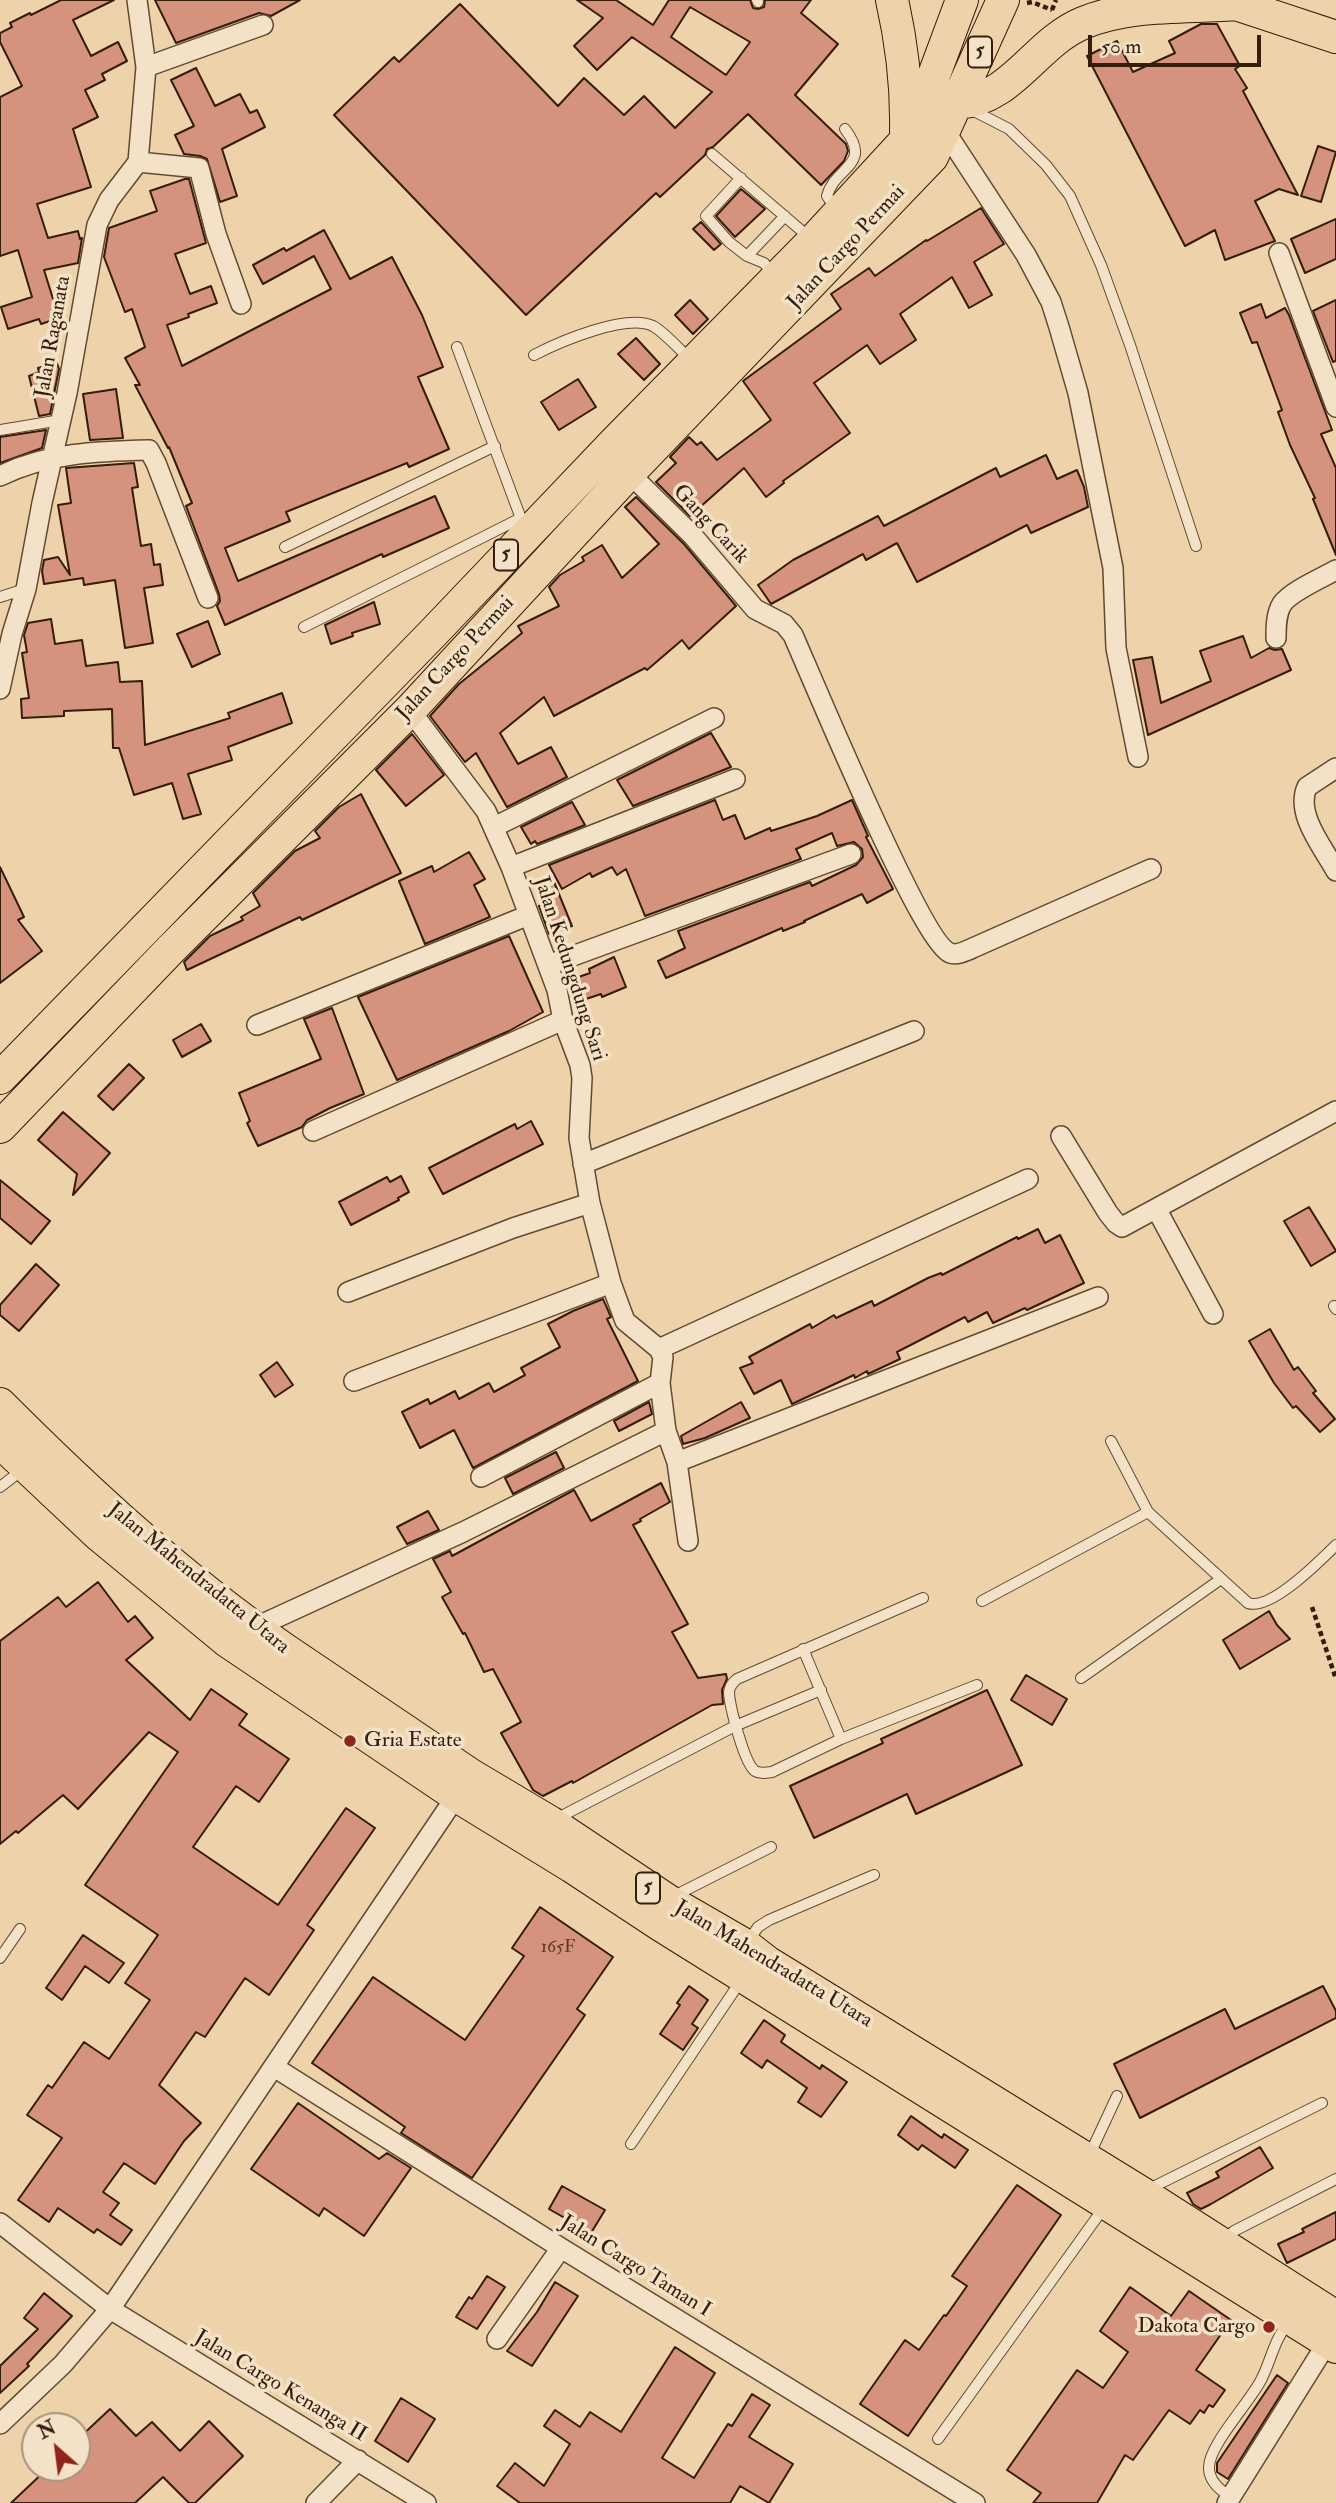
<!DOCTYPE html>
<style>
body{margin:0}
#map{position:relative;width:1336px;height:2503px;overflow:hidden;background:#eed3aa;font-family:"IM FELL Double Pica",serif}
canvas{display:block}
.north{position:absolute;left:21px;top:2412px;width:70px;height:70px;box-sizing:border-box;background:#f4e2c8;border:2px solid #a7937c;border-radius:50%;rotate:332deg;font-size:19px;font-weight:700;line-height:28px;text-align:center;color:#341d09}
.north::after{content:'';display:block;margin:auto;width:24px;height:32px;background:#8f2418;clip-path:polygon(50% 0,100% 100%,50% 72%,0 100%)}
.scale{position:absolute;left:1088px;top:35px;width:173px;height:32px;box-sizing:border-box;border:4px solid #341d09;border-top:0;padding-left:9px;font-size:21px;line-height:24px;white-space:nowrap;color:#341d09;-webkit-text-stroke:5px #f4e2c8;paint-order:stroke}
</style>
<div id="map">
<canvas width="1336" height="2503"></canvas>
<div class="north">N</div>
<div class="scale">50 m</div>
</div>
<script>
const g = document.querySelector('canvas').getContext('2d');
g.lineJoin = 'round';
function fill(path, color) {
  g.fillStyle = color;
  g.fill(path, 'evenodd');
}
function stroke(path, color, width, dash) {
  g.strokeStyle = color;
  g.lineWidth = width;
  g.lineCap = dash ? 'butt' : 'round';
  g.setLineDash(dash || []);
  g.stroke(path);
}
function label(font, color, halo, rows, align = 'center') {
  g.font = font + ' "IM FELL Double Pica",serif';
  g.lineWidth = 7;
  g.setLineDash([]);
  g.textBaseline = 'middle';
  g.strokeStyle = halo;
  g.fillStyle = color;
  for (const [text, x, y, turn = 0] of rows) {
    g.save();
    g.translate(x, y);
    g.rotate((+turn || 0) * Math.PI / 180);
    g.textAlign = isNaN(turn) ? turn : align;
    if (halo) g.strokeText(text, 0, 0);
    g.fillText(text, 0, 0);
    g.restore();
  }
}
const building = new Path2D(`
 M61,0H114L73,20L91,56L118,42L127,61L102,74L105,80L85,90L98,117L73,129L91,187L37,204L48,238L78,231L80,239L82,238L78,263L44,270L59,318L41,324L39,319L8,329L1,307L32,297L18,250L0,256V97L22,86L0,42V33L12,27L10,23L30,13L31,15Z
 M155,0H300L271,16L259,13L176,43Z
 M577,0H616L653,25L669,0H750L753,8L758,9L764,7L765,0H811L801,13L838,44L795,95L846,144L848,151L844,161L821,185L748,114L713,147L707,149L705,155L660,197L656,193L526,315L334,115L394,57L399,62L460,4L558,106L584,78L624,115L644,96L675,128L712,92L632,37L597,70L574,46L603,18ZM690,7L750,42L726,75L671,37Z
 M1201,24H1217L1240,66L1235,69L1247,88L1243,91L1298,195L1279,189L1255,201L1275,241L1225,260L1215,230L1185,246L1087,56L1117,41L1133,72L1175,53L1169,41Z
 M196,68L215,106L240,94L250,113L257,110L265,127L222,149L237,196L220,202L207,159L200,156L184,154L175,135L194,126L171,80Z
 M1318,146L1336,152L1321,202L1301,196Z
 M185,179H189L206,243L175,254L190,294L211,286L217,303L188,314L189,317L167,325L182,366L331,289L314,256L263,284L253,265L284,248L286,251L324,230L350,279L392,257L422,315L443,367L418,377L449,449L409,467L407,463L286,512L290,521L225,548L238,581L435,496L449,528L383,557L382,554L225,625L217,606L220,601L219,594L186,506L192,503L169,447L168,448L135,385H140L125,358L145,347L132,309L125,312L104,257L109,228L157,211L150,191Z
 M741,189L765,209L735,237L716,216Z
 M981,208L1004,244L974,262L992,295L969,308L952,277L900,314L916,340L880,364L867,345L814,383L850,433L783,481L784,483L766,497L744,468L690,516L656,482L676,463L670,457L689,437L697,445L701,442L717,460L771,420L743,381L841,309L831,294L869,268L875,276L926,240L927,241Z
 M1336,219V259L1305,273L1291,239Z
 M701,222L721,244L714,250L693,229Z
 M690,300L708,319L693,334L675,315Z
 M1336,300V361L1333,362L1313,311Z
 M1261,304L1266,318L1285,308L1289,315L1332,430L1321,434L1336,468V555L1313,499L1315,498L1290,445L1278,412L1282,410L1257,342L1252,343L1240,313Z
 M636,338L660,364L644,380L618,354Z
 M57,363L59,369L50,414L39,416L29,376L39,372L38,368Z
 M578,379L596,407L559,430L541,402Z
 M116,389L123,438L90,440L83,394Z
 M46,430L42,448L0,463V437Z
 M1046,455L1057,479L1077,470L1084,487L1088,507L1031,533L1027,525L917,582L897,543L866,560L863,554L771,604L758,585L793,560L878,516L884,526L996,468L1000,477Z
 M134,463L138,487L132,488L141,546L151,544L154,565L160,564L163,585L144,588L153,643L125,648L115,580L84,585L83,578L44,584L42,571L44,560L58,557L70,575L58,505L71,503L66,468Z
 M636,497L684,544L736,606L689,649L682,640L647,670L645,668L554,716L544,697L500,733L518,764L551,747L567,777L507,807L476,753L465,762L430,716L459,684L522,633L518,626L559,606L549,587L560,575L584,561L582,557L602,545L622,578L659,544L625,507Z
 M374,602L380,624L352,633L353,636L331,644L325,625Z
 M51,619L55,644L82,640L86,666L118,662L120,682L142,681L145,745L230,718L228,713L282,693L292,723L228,747L232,760L188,774L201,814L183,819L172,783L134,795L119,748H113L112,709L64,711V716L22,718L21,699L29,698L22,653L27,652L24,635L28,623Z
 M208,621L220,654L192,667L177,634Z
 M1243,636L1251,658L1269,648L1275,650L1282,649L1291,670L1148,735L1133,660L1152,657L1161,703L1211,681L1200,651Z
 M711,733L731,767L633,806L617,780Z
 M412,734L444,775L406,806L376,770Z
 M361,794L401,873L302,920L300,917L187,970L184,962L210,936L243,920L241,917L260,906L253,893L295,851L320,838L315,831L339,807Z
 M715,800L723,820L735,815L745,839L770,828L771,831L817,816L852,800L868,836L866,837L893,889L867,903L862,894L804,921L805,922L783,931L782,928L666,978L658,961L685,948L678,931L810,882L812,886L856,865L863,857L862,849L854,842L837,846L832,833L796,849L801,859L645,916L626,869L617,875L612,867L592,877L590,873L562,889L549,865Z
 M572,802L585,825L537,844L535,841L531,844L521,827Z
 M469,852L485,879L474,885L490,917L425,944L399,881L432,866L434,872Z
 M0,867L24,917L18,920L42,951L0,983Z
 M552,877L572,926L549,934L539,906L546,903L536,886Z
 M509,936L543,1012L509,1031L397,1080L358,997Z
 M614,957L626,987L602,997L601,994L574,1003L567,981L590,973L589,969Z
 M332,1008L364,1094L330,1108L307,1120L302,1127L258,1146L247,1123L250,1121L239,1093L321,1059L304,1019Z
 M201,1024L211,1041L182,1057L173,1040Z
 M129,1064L144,1078L113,1110L98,1096Z
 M63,1112L110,1153L73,1195L77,1174L38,1140Z
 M531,1121L543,1144L443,1194L429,1168L515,1124L517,1129Z
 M401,1176L409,1192L398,1198L399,1200L351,1225L339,1202L387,1177L390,1182Z
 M0,1180L50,1221L31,1244L0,1218Z
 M1309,1207L1336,1251L1311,1266L1284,1221Z
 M1038,1229L1045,1243L1060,1235L1084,1283L1027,1310L1025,1308L993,1323L987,1312L968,1322L965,1317L897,1352L900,1359L868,1374L867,1371L855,1378L854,1375L792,1404L781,1380L754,1394L740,1368L753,1363L749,1357L810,1324L812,1328L834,1315L836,1318L872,1301L874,1306L928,1278L941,1273L942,1275L1017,1237L1018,1239Z
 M36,1264L59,1285L19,1331L0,1315V1305Z
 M603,1299L611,1317L607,1319L638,1381L473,1468L454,1430L420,1448L402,1412L428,1399L430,1404L455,1391L459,1399L489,1383L494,1392L525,1375L521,1368L560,1347L548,1324L573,1311Z
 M1270,1329L1294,1370L1298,1367L1316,1391L1313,1393L1335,1419L1320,1432L1296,1406L1293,1408L1274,1383L1249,1341Z
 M277,1362L293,1385L275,1397L260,1375Z
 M649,1402L652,1414L619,1431L614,1421Z
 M741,1402L750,1418L705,1438L683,1444L681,1436Z
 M556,1452L564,1468L513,1494L505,1478Z
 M661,1483L670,1502L640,1519L641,1521L633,1525L688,1624L672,1632L698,1678L726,1674L727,1679L722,1690L723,1704L712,1705L573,1783L572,1781L543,1796L533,1790L501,1733L521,1722L493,1669L484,1672L465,1633L463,1634L442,1597L451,1592L433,1559L450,1551L452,1556L574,1490L591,1521Z
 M428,1511L439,1530L407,1544L397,1527Z
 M98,1582L128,1622L135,1616L153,1638L126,1660L190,1720L211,1689L247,1714L239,1725L289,1759L259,1802L236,1786L193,1847L278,1905L346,1808L375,1828L307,1925L314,1930L269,1995L245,1978L205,2037L196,2032L159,2085L201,2123L184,2141L155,2184L124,2163L103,2192L119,2203L110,2215L132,2230L121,2245L97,2229L94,2233L58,2208L49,2222L18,2200L62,2138L27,2115L48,2085L52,2088L84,2042L109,2059L150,2000L125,1983L158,1935L85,1885L178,1752L149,1732L78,1809L63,1795L18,1833L16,1831L0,1844V1641L58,1597L66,1607Z
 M1269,1611L1277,1625L1290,1639L1240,1669L1223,1640Z
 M1026,1675L1067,1699L1052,1725L1011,1700Z
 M987,1690L1022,1765L916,1814L907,1794L814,1838L790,1786L883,1743L881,1739Z
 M540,1907L613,1957L577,2009L585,2015L472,2178L401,2133L405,2127L312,2063L373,1977L465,2040L524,1956L512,1948Z
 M83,1935L124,1963L109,1983L85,1966L62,2000L46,1988Z
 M689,1986L708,2000L692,2024L698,2028L683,2050L660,2034L680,2005L677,2003Z
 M1323,1986L1336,2011V2018L1140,2118L1114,2064L1225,2009L1235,2029Z
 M764,2020L785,2035L781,2042L820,2069L822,2065L847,2082L821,2117L798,2102L807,2088L767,2060L762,2068L741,2053Z
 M298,2103L379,2159L387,2153L411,2168L364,2236L324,2208L319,2216L251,2169Z
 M911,2116L942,2138L944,2134L968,2150L955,2168L922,2145L918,2150L898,2135Z
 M1260,2147L1273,2168L1211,2204L1201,2209L1193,2204L1187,2193L1219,2177L1216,2172Z
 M1017,2185L1061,2215L908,2436L860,2404L905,2340L919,2350L944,2315L946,2316L967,2286L952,2276Z
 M562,2186L605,2210L591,2233L549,2209Z
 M1336,2212V2239L1287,2263L1278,2244L1304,2232L1302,2229Z
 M487,2276L505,2287L477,2329L456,2317L469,2297L472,2299Z
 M555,2282L578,2296L532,2366L507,2351L537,2312Z
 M1130,2287L1171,2316L1189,2291L1231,2320L1196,2370L1225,2390L1213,2407L1209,2405L1204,2413L1200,2410L1190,2424L1169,2410L1133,2460L1125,2455L1097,2503H1033L1041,2493L1007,2470L1077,2370L1103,2388L1128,2352L1100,2331Z
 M44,2293L72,2316L27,2364L29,2366L0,2393V2366L38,2329L24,2318Z
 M675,2347L715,2373L662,2458L694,2478L728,2424L732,2426L752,2394L770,2405L749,2437L793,2464L769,2503L740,2486L730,2503H520L497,2486L515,2463L544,2486L570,2444L544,2426L555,2410L580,2427L590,2412L621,2432Z
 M1277,2375L1288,2383L1228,2479L1217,2472V2463Z
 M401,2398L435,2419L408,2462L375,2441Z
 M110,2409L136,2436L152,2422L180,2451L209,2421L243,2456L195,2503H189L163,2477L135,2503H11L48,2468H77V2440Z`);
fill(building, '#d5937e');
stroke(building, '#341d09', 2);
const service = new Path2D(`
 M757,0L758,2
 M970,109L1009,129L1046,165L1070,196L1101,265L1130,345L1196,546
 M712,154L810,238
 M741,178L706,216L729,242L747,256
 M837,211L827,196C835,166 873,166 845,129
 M775,276L764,263L747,256L785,216
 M457,347L523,524
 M534,355C559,342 626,313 653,326C664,332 680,350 690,359
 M0,430L61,420
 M285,547L495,446
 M0,597L25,589
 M304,627L521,518
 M1334,1306L1336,1309
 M1111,1441L1148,1512L1248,1603C1270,1611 1320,1561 1336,1545
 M0,1487L22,1470
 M923,1598L737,1679C732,1683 729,1687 729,1693C730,1707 744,1763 755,1771C760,1774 766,1773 772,1772L841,1739L977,1685
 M982,1601L1148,1512
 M803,1649L841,1739
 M1081,1678L1221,1579
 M554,1820L735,1726L821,1690
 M674,1896L771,1847
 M747,1943L758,1927L769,1920L874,1875
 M0,1958L20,1929
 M631,2144L742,1979
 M1089,2156L1117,2096
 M1148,2192L1155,2186L1322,2103
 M1223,2240L1234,2231L1336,2179
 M938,2439L1105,2206
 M1231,2497C1221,2491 1209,2481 1209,2468C1208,2446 1250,2402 1261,2380C1271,2361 1274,2339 1289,2322`);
const minor = new Path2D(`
 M146,67L263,25
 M945,131L1026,255L1051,302L1059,327L1078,393L1113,568L1116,648L1138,757
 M138,162L199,168L216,234L241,304
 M1279,253L1336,407
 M629,473L693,536L755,609L784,624L793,635C812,678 922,943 950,953C957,956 968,950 975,947L1151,869
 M0,476C46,453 98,451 149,450L156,463L208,598
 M1276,638C1276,627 1276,614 1282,604C1291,591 1322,578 1336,570
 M0,689L12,634L26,589L42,503L67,393L97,225L109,200L138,162L146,67L137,0
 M410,710L486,811L511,867L557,990L563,1020L580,1065L582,1078L579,1138L590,1203L611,1283L625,1321L659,1349L663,1357L660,1383L666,1431L677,1462L688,1541
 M1336,768L1307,787C1295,814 1323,847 1336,871
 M494,827L714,718
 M511,867L735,779
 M548,965L851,854
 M257,1025L529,915
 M313,1131L563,1020
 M1061,1136L1108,1213L1116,1223L1122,1227L1336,1111
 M583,1164L914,1031
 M1157,1210L1213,1314
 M348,1292L513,1228L590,1203
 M659,1349L1028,1179
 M354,1381L611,1283
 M677,1462L1098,1297
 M481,1477L660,1383
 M254,1628L463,1532L666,1431
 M274,2067L561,2248L975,2503
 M0,2223L110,2309L426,2503
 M497,2339L561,2248
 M0,2424L63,2364L110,2309L461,1789
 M316,2503L358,2460
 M1227,2503L1332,2335`);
const trunk = new Path2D(`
 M892,0C902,44 907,87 906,132
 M1224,0L1336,37
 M958,103C1013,99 1035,43 1083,23C1131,3 1187,8 1238,4
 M0,1078L433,633L615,442L813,241L906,140L925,99L962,0
 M0,1127L171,949L410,710L629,473L932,157L1003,0
 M0,1404C88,1492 181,1578 284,1649L471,1775L550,1822L667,1900L745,1945L767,1962L1145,2195L1336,2317
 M0,1442L100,1536L227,1641L457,1796L571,1866L659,1924L1336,2347`);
stroke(service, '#624a31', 12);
stroke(minor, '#624a31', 22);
stroke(trunk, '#341d09', 34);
stroke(new Path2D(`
 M1027,3L1032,2L1052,10
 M1052,10L1056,0
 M1312,1607L1336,1679`), '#341d09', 4.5, [5, 3.5]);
stroke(service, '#f4e2c8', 10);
stroke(minor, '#f4e2c8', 19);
stroke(trunk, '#eed3aa', 32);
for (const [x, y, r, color] of [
 [350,1741,7,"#8f2418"],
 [1269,2327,7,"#8f2418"]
]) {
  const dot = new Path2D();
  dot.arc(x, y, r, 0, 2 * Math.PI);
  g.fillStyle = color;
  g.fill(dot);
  stroke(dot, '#f4e2c8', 2.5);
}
label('18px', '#5c3a26', null, [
 ["165F",558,1948]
]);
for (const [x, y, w] of [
 [980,52,24],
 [506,555,24],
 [648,1888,24]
]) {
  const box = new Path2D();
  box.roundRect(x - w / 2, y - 15.5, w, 31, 5);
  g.fillStyle = '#f4e2c8';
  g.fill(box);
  stroke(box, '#341d09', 2);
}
label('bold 19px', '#341d09', null, [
 ["5",980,52],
 ["5",506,555],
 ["5",648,1888]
]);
label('21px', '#341d09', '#f4e2c8', [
 ["Jalan Cargo Permai",847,248,-47],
 ["Jalan Raganata",54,337,-80],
 ["Gang Carik",710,525,47],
 ["Jalan Cargo Permai",456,659,-47],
 ["Jalan Kedungdung Sari",569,969,72],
 ["Jalan Mahendradatta Utara",198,1579,39],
 ["Jalan Mahendradatta Utara",773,1965,31],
 ["Jalan Cargo Taman I",635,2267,32],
 ["Jalan Cargo Kenanga II",280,2387,31]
]);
label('21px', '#341d09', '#f4e2c8', [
 ["Gria Estate",364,1741],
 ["Dakota Cargo",1255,2327,"right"]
], 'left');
</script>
